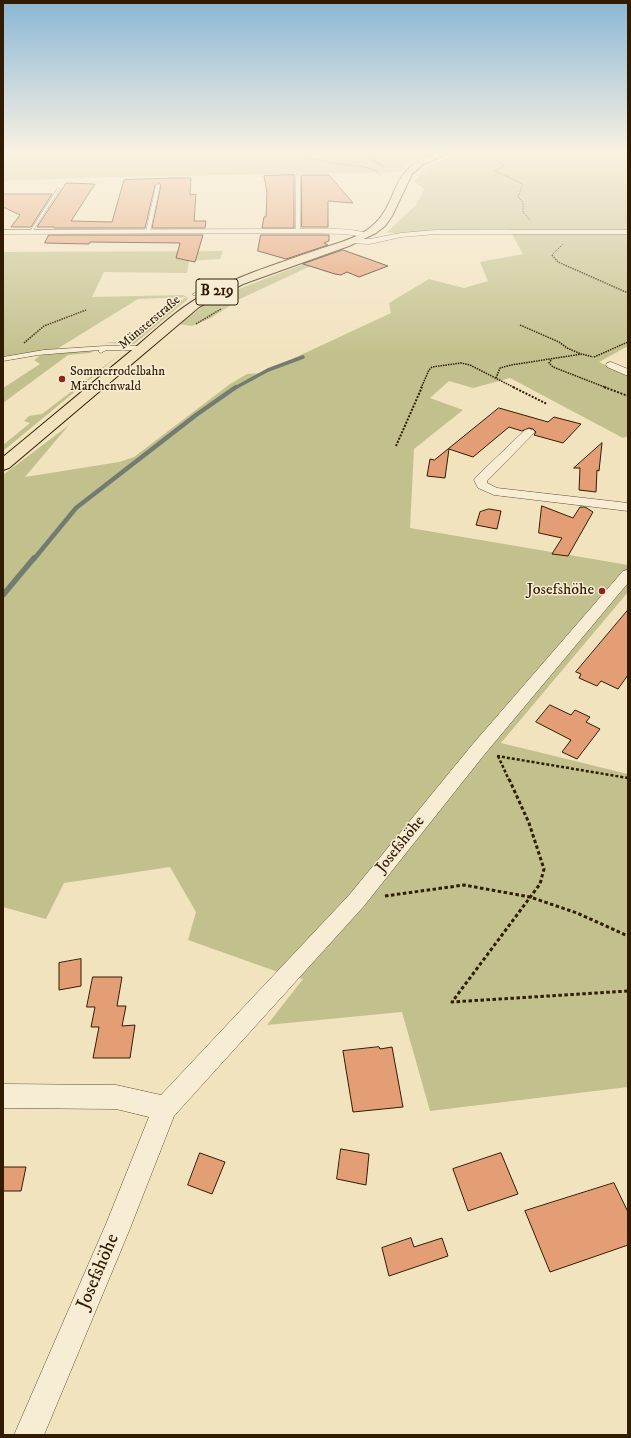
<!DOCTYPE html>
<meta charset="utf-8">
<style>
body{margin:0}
#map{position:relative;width:631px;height:1438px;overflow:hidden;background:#f2e3bf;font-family:"IM FELL DW Pica",serif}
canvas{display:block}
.frame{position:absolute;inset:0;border:4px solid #311c02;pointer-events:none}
</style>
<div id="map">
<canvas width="631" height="1438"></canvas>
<div class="frame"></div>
</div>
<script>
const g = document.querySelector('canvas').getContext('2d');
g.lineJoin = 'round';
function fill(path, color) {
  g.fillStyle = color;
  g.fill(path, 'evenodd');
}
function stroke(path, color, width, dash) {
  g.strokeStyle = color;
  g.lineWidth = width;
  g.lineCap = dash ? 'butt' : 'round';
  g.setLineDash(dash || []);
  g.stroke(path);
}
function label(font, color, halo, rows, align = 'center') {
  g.font = font + ' "IM FELL DW Pica",serif';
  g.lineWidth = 3;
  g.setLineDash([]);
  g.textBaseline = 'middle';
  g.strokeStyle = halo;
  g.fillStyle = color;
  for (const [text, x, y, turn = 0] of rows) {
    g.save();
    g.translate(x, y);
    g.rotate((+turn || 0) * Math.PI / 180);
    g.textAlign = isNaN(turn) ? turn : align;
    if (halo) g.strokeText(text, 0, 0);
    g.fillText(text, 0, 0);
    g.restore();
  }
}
fill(new Path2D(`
 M3,154H430L411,162L399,172L112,177L3,181Z
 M458,154H628V346L599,362L628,375V436L623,438L510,378L473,388L449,381L430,398L463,410L414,449L410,528L628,565V592L501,743L628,774V1087L430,1111L402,1012L267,1025L303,979L278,972L188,940L196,912L170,867L64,883L46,919L3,907V475L69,425L25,477L119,462L134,457L230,384L247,374L262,373L391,313L389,303L429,279L464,288L488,281L480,262L523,254L509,229L436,230L398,234L387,232L416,205L424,189L414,182C425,165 440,160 458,154Z
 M223,251L220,259L189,261L187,273L104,272L92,297L183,295L188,298L187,300L134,344L104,343L128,341L186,297L138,299L57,349L3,357V252Z
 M314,260L315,264L240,299L211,318L192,326L178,324L215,298Z
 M68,351H94L90,353L68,355L3,403V388L40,364L34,360L41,355Z
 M123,352L3,451V445L30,423L24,421L29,416L42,414Z`), '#c2c18d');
stroke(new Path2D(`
 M365,154L374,157L373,160L384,167`), '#727c71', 2.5);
stroke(new Path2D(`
 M235,388L268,370L303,357`), '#727c71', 3.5);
stroke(new Path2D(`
 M34,559L76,508L196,415L236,387`), '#727c71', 4.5);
stroke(new Path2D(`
 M3,595L34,558`), '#727c71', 5.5);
const building = new Path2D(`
 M294,175V228H262L264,217H266L267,192L264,176Z
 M302,175H329L353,203L328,201V227H302Z
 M175,178H191L190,195L196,194L194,221H206L205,228H152L161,185L159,183L155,185L145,228H54V227H37L66,183L95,184L71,221L112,222L124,180Z
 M3,194H52L31,227H11L20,215L3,207Z
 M49,235H203L195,262L176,258L180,243L90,242L89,244L45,243Z
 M261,235H329V241L324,243L328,245L286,259L258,251Z
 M343,250L388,266L359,277L347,272L341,275L335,274L303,264Z
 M499,408L548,422L554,417L581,424L563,443L534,435L536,432L533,429L529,428L522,431L509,427L473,457L449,449L445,478L427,476L430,459L434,460Z
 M602,443L599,471L597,470L596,492L579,490L580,468H574Z
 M542,506L573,518L580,507H585L593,512L568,556L552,554L562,538L539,533Z
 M489,509L501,511L497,529L476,525L480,512Z
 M628,610V675L618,689L601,681L597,686L579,678L581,674L576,672Z
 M550,705L571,715L575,710L590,717L586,722L600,729L577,759L562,752L571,740L536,722Z
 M81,959V986L59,990V963Z
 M93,977H122L117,1006H126L122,1026L135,1025L130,1058H93L99,1027H91L95,1007H87Z
 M379,1047L380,1049L392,1047L403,1107L353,1112L343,1051Z
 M341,1149L369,1154L366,1185L337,1179Z
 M200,1153L225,1162L212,1194L188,1185Z
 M501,1153L518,1194L468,1211L453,1169Z
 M3,1167H26L21,1191H3Z
 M614,1183L628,1212V1245L550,1272L525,1211Z
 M411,1238L414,1247L442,1238L448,1256L389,1276L382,1248Z`);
fill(building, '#e49e75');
stroke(building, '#311c02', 1);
const service = new Path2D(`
 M298,174L300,175V231L298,232L296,231V175Z
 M158,184L160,185L150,232L148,233L146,232L156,185Z
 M58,188L60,189L32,232L29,233Z
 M195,293L209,296V297L207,298L193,295V294Z
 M105,346H143L146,348L143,350H106L101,353L99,352V350L38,355L3,361V357L44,350Z`);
const minor = new Path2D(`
 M298,229C312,229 360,227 369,235L365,237L345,234L298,233L3,234V230Z
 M436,230H628V234H436L401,237L370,244L349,243L348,241L352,239H370L401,233Z
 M611,362L628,369V376L607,367L606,365L607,363Z
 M529,429L533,430L535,432L533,434L487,481V483L497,488L628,503V511L494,495L478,488L474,480L476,477L525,430Z
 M628,570V583L484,755L364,906L174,1116L129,1231L44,1435H14L106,1224L149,1117L116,1109L3,1108V1084L116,1085L161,1095L350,894L472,745L623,571Z`);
const primary = new Path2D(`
 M435,154H447L424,164L412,174L392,216L385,226L376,233L349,246L243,284L199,307L9,468L3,470V457C46,422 88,386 131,351C154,332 178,308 205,294C240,275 279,263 317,250C334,244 352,240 367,230C402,206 385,169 435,154Z`);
stroke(service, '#614e31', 1);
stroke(minor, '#614e31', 1);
stroke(primary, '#311c02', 2);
stroke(new Path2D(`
 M289,154L332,163L365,167L376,171L380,175
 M509,154L499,159L498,162L504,166L495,171L523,184L518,197L523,202V212L530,220
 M553,256L552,255L563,244`), '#311c02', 1, [1.5, 1]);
stroke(new Path2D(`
 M552,255L558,262L628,293
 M196,324L221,309
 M520,325L559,342L567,348L581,354
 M24,343L44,326L86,310
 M594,357L628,342
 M551,360L549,363L553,367L607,388
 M496,378L500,368L511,365L582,354L593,357
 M421,388L429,370L432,367L461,363L470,365L515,388`), '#311c02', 1.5, [1.5, 1]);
stroke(new Path2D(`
 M513,387L547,404
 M604,387L628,396
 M396,446L422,387`), '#311c02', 2, [2, 1.5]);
stroke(new Path2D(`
 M497,756L628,778
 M498,756L509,780`), '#311c02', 2.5, [3, 2]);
stroke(new Path2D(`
 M509,779L529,823L544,869L540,884L452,1002L628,991
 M385,896L464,885L530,897L577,913L628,936`), '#311c02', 3, [3.5, 2.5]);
fill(service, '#f7edd5');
fill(minor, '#f7edd5');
fill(primary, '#f2e3bf');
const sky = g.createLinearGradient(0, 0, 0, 355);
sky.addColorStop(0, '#8ab7d6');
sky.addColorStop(0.43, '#f9f2e2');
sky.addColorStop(1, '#f9f2e200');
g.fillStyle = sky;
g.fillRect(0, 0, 631, 355);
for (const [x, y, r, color] of [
 [62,379,4,"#8f2418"],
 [602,591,4,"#8f2418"]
]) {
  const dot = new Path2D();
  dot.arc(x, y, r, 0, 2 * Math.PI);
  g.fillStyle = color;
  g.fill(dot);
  stroke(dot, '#f7edd5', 1.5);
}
label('13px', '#311c02', '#f7edd5', [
 ["Münsterstraße",150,323,-40]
]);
label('13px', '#311c02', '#f7edd5', [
 ["Sommerrodelbahn",70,372],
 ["Märchenwald",70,387]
], 'left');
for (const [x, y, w] of [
 [217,292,42]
]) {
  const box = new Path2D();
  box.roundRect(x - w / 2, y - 13, w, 26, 3);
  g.fillStyle = '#f7edd5';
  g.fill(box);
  stroke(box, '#311c02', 1);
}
label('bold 15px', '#311c02', null, [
 ["B 219",217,292]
]);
label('16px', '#311c02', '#f7edd5', [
 ["Josefshöhe",594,591]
], 'right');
label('16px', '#311c02', '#f7edd5', [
 ["Josefshöhe",401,845,-51]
]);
label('19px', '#311c02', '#f7edd5', [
 ["Josefshöhe",99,1272,-67]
]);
</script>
